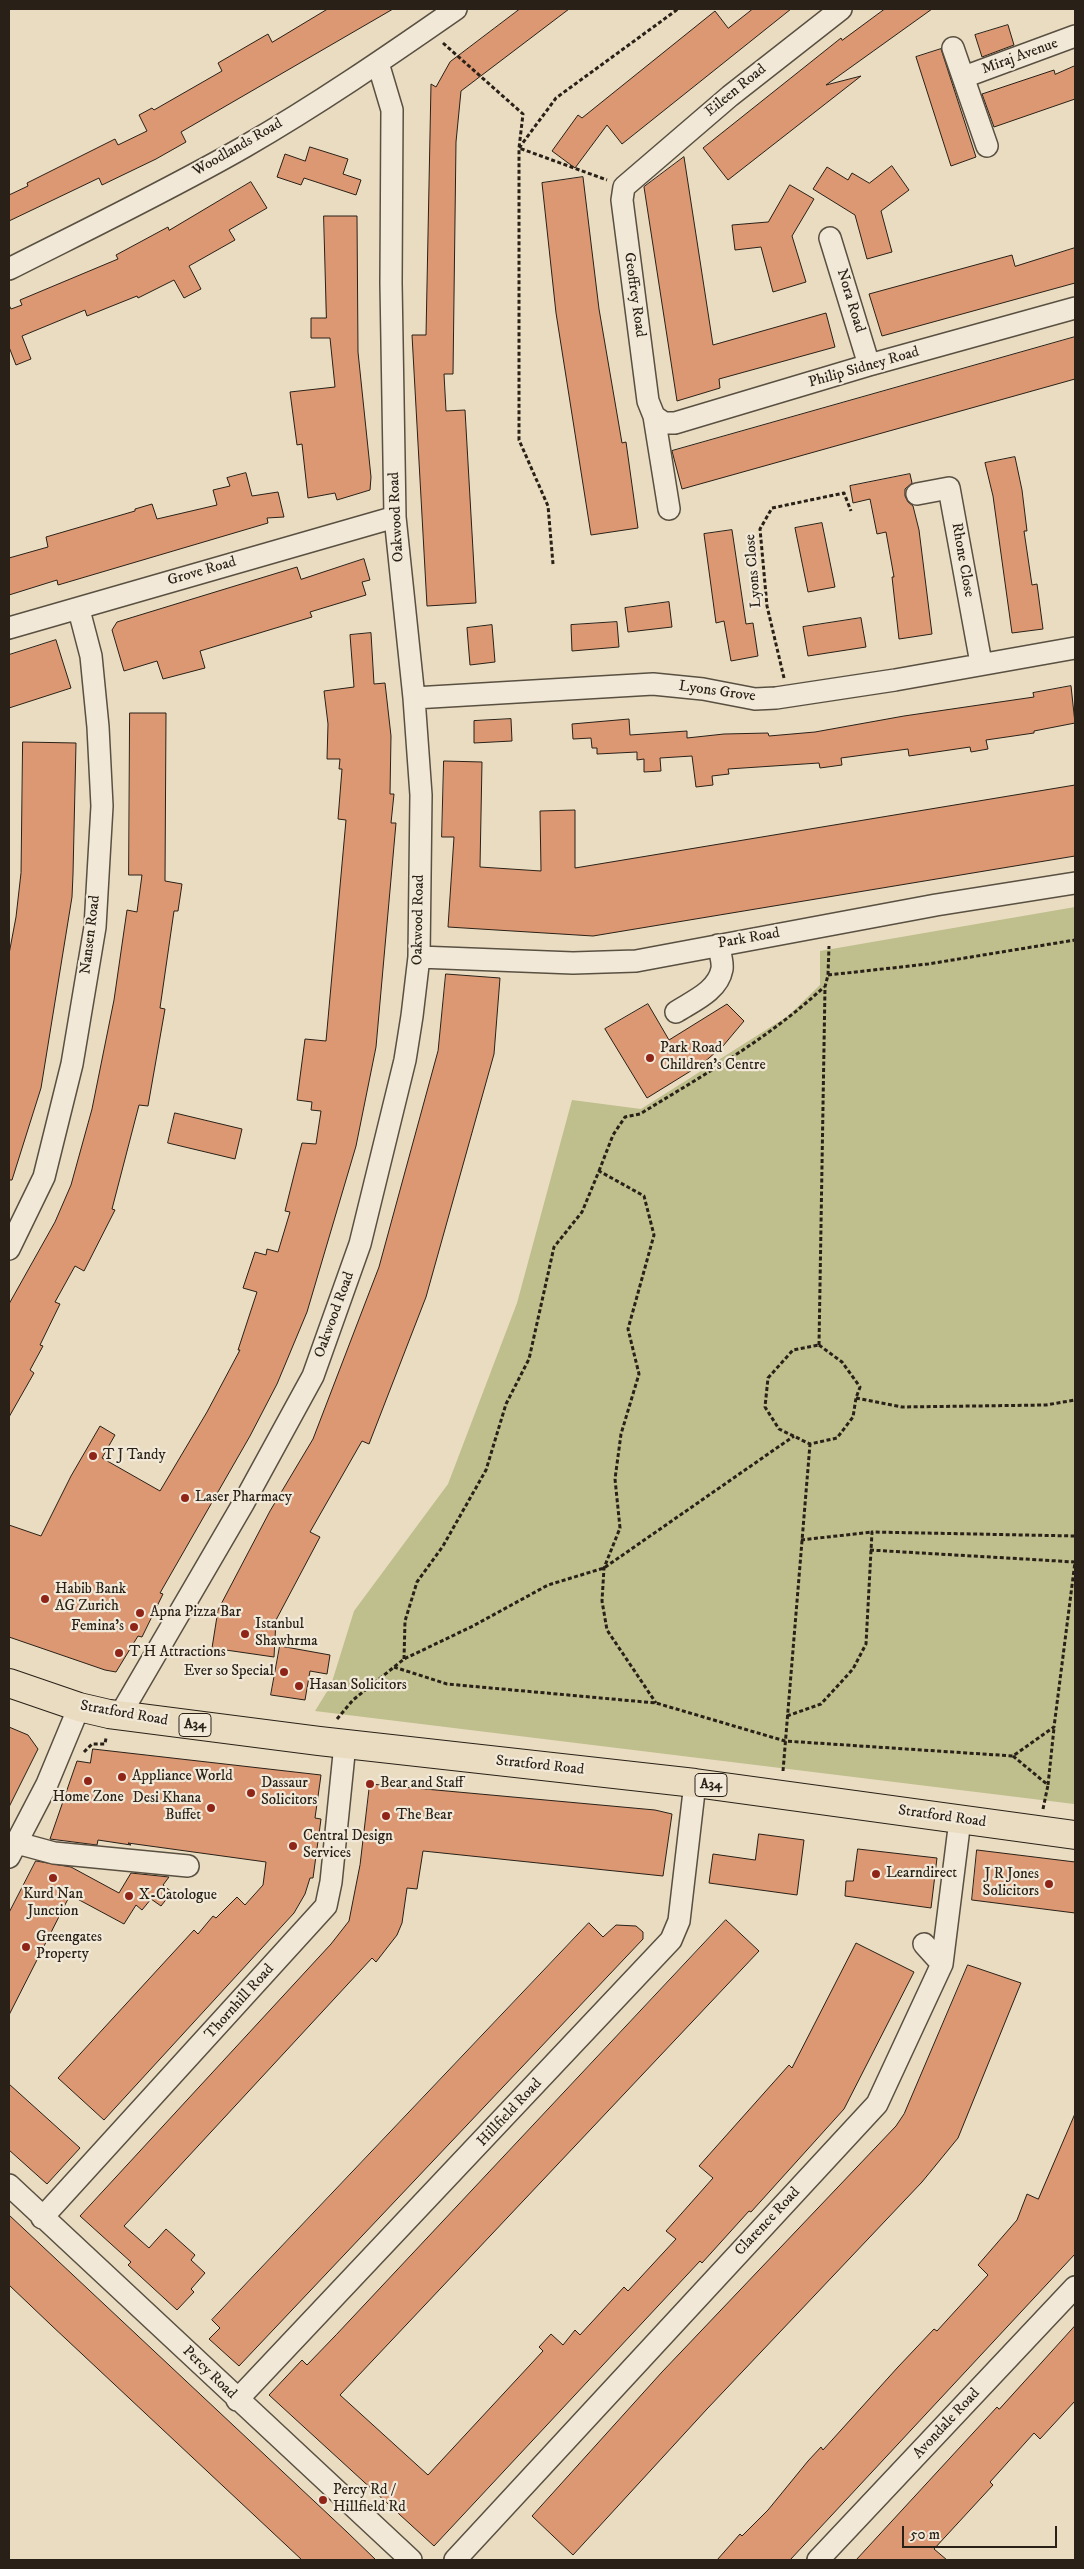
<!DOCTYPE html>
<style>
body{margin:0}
#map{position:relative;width:1084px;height:2569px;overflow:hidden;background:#eadcc1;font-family:"IM FELL DW Pica",serif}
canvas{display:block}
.frame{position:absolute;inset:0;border:10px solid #292117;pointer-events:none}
.scale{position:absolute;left:902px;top:2526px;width:155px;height:22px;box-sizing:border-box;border:2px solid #292117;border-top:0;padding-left:6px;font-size:15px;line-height:18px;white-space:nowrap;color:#292117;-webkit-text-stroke:4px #f1e8d7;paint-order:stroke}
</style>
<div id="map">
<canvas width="1084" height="2569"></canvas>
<div class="frame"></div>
<div class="scale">50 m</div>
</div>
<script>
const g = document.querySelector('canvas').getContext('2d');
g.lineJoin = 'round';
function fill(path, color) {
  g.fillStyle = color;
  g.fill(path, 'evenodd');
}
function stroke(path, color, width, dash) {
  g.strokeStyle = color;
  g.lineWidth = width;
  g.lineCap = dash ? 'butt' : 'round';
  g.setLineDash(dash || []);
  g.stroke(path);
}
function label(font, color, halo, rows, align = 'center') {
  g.font = font + ' "IM FELL DW Pica",serif';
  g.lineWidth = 4.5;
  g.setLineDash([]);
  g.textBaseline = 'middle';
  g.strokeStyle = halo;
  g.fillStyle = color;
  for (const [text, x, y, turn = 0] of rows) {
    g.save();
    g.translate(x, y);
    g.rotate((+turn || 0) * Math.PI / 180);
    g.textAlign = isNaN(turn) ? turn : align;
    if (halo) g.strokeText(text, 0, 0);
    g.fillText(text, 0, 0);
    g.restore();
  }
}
fill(new Path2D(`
 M1075,907L1074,1804L315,1711L331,1685L354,1611L448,1484L517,1303L572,1100L641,1109L788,1016L820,985V951Z`), '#bfbe8d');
const building = new Path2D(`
 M328,9H393L181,132L186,142L156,159L102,185L99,178L9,221V195L28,186L27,183L115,139L118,145L147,131L139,115L152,108L154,110L222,71L218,63L268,34L272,42Z
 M520,9H569L461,91L456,142L453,374H444L446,411L465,410L476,603L427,606L412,335H426L431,84L436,87L450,62Z
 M753,9H791L622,144L607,125L575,168L552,151L578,115L582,118L715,11L728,28Z
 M885,9H932L826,85L861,76L728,180L703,148L841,38L842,40Z
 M1008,25L1014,45L982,57L975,35Z
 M941,49L976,157L951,166L916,57Z
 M1075,66V99L994,127L982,94L1054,70L1055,74Z
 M310,147L348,159L343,174L361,180L356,195L304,178L301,185L277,177L285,154L305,161Z
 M684,157L713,345L826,313L835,347L719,379L720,388L677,401L644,187Z
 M892,166L909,190L881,211L892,252L867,259L855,215L813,189L827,167L848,180L852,173L869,183Z
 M583,177L599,309L622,443L626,442L638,528L591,535L556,313L542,183Z
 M251,182L267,208L229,230L235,240L189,266L201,289L184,298L174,280L138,298L137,296L87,316L85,310L22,336L31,359L16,365L9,347V305L11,309L22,305L20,300L118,259L116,255L168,227L169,230Z
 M790,185L814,199L792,236L806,282L773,292L761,247L735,250L732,225L768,222Z
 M324,216H357L358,352L371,477L370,490L337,500L335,493L308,498L302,444L297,445L290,392L335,387L330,338H311V318H326Z
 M1075,248V283L882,336L869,294L1012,255L1015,266Z
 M1075,337V379L682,489L672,451Z
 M1015,457L1022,490L1027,531H1024L1032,585L1037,584L1043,629L1012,633L993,496L985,463Z
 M246,473L252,496L278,492L284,517L267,518L268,523L58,585L57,580L9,595V558L48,547L46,537L135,511V509L152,504L157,519L217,505L213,490L230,486L227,478Z
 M910,474L912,483L905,489V496L908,502L913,506L919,530L932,634L899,639L892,577H894L886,532L877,534L870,499L853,503L850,486Z
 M822,523L835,587L808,592L795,528Z
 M732,530L746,624L753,623L758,656L731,661L724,621L716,623L704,534Z
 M364,559L370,580L362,582L366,595L310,612L312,617L200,651L205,668L163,679L157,661L124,671L112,630L117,622L297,567L301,579Z
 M669,602L672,627L628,632L625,608Z
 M861,618L866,647L808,656L803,627Z
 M617,622L619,647L572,651L571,625Z
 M492,625L495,662L470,665L467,628Z
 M371,633L374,684L385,683L391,736L390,794H394L391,823H396L376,1047L356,1146L307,1312L277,1384L250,1436L160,1593L163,1594L142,1637L138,1636L116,1672L105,1670L9,1637V1525L41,1536L71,1476L100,1426L115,1435L102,1458L160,1491L207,1412L240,1350H238L257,1292L243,1288L255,1252L266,1255L267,1249L278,1252L290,1212L285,1211L302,1143L316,1144L321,1111L311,1110L312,1102L297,1100L305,1039L326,1041L346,820L338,819L342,769H339L340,759H327L328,724L324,691L354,687L350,635Z
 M56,640L71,688L9,708V655Z
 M1071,686L1075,723L1034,731V733L986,740L988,749L971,752L970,747L909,756L908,749L841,758L842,765L820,768L819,763L728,769L729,774L712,776L713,785L696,787L692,756L660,758L661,771L644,772V759L637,760V752L597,754V748H592L591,738L573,739L572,724L629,719L630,735L687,731V738L724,734L768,733L769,736L815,732L904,716L1034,697L1033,693Z
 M130,713H166L165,881L182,884L178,911H174L160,1008L165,1009L148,1106L139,1105L112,1209L115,1210L84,1271L75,1266L55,1302L60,1304L40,1345L43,1346L30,1370L34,1373L9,1417V1304L55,1222L71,1185L92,1109L114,1000L127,910L137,912L142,875H129Z
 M511,719L512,741L474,743V721Z
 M23,742L76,743L73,874L72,897L41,1088L12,1180H9V954L16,917L21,873Z
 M444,761L482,762L480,867L541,871L540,811L575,810V868L1075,785V856L593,936L448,927L454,837H442Z
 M446,974L500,978L494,1054L426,1297L369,1444L362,1441L310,1532L320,1537L276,1620L274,1657L212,1648L218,1610L270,1511L313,1439L379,1267L438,1051Z
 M648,1004L669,1040L727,1004L744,1021L723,1046L702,1064L647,1098L605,1029Z
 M175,1113L242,1129L235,1159L168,1143Z
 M280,1646L330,1655L327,1674L310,1671L305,1700L271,1695Z
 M9,1727L28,1735L38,1749L9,1807Z
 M93,1749L321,1775L315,1818L321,1819L313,1878H310L305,1894L294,1913L104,2120L58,2078L194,1930L198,1934L213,1916L216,1918L237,1897L245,1905L263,1885L266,1862L128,1843L131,1845L98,1840L97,1845L50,1839L77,1761L90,1763Z
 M370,1784L655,1810L672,1814L663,1876L423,1851L417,1889L407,1888L402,1923L397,1935L376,1962L372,1958L124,2226L149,2248L166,2229L195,2255L191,2260L205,2273L191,2289L194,2292L177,2310L128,2265L131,2262L80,2216L331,1944L349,1921L360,1865Z
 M759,1834L804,1840L797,1895L709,1883L713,1854L755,1860Z
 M858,1849L937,1858L931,1908L845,1896L846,1881H853Z
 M977,1850L1075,1862V1913L972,1900Z
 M36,1861L71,1867L119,1893L131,1873L169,1877L163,1885L172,1892L161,1906L151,1899L142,1910L136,1905L124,1924L70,1895L9,2015V1913Z
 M726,1920L759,1951L340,2395L428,2475L543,2351L539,2347L551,2334L563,2345L575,2330L580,2335L624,2287L628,2291L676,2239L666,2231L713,2178L699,2166L789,2065L792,2068L856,1943L914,1972L844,2109L751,2212L749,2211L702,2263L700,2261L434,2546L269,2395L302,2360L307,2365L336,2335Z
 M589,1923L603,1937L616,1925L636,1926L643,1932V1939L239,2366L209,2339L220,2328L212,2320Z
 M968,1965L1021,1983L958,2138L922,2182L707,2409L573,2555L532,2516L662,2372L896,2126L904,2114Z
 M9,2084L80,2148L47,2184L9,2150Z
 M1075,2114V2254L790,2560H717L740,2534L742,2536L768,2510L808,2461L821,2447L823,2450L898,2367L934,2329L937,2331L988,2275L978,2265L1017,2220L1027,2194L1038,2199Z
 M9,2215L347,2532L376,2560H302L51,2325L9,2285Z
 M1075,2326V2401L1040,2439L1034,2433L990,2482L993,2485L934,2549L947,2560H856L997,2407L999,2409Z`);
fill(building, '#dc9773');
stroke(building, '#292117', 1);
const minor = new Path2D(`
 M953,48L987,146
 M964,77L1075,36
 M830,238L869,365
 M9,269C88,229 167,191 244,147C317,105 387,57 456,9
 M654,416L664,423H675L869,365L1075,308
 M917,494L949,488L981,663
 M669,509L654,416L648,401L622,200L624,187L730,96L841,9
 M9,628L395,517
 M414,698L653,684L703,689L755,699L776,698L895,680L1075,648
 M419,957L573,963L636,961L936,905L1075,883
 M676,1012C693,1001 718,991 722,969C723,962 720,952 718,945
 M9,1249L44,1177L72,1064L95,927L102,806L98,727L91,656L79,610
 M120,1715L243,1504L313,1376L360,1244L405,1060L412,1016L419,957L421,795L414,698L395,517L391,283L392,110L378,63
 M17,1843L54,1853L188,1866
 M9,1857L47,1784L79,1707
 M924,1944L942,1964
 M9,2185L411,2560
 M42,2218L326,1906L331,1882L345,1744
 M237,2400L671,1940L679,1921L695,1783
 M455,2560L877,2104L942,1964L960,1820
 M818,2560L1075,2287`);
const highway = new Path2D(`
 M9,1683L79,1707L109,1714L319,1741L695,1783L1075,1835`);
stroke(minor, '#595042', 24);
stroke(highway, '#292117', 30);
stroke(new Path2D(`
 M443,43L523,114L519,148L607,180
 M553,564L548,506L519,440V148L556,98L678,9
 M784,678L767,606L760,529L772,508L844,493L851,511
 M828,975L928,964L1075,940
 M599,1171L613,1135L625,1117L640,1114C705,1074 768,1039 824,987
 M819,1345L825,987L828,975L829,946
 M819,1345L842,1362L860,1387L856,1398L853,1417L837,1438L810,1444L779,1429L765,1407L768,1378L793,1350Z
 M856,1398L902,1407L1046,1405L1075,1400
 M801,1540L872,1532
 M870,1550L1075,1562
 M404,1659L405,1621L417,1582L443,1546L486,1470L506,1404L529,1359L554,1247L582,1212L599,1171L644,1196L654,1235L628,1329L639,1374L621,1434L615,1479L620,1528L604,1568L602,1601L607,1630L656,1703
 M394,1667L447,1684L656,1703L785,1741L1013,1756L1054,1727L1075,1562
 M787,1716L821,1704L853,1669L866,1644L872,1532L1075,1536
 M337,1719L353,1700L404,1659L473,1626L548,1585L604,1568L794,1436
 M84,1752L92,1744H105L106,1738
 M1013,1756L1048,1785L1054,1728
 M783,1771L810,1444
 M1043,1809L1048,1785`), '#292117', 3, [4, 2.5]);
stroke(minor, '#f1e8d7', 21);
stroke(highway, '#eadcc1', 28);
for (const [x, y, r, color] of [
 [650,1058,5,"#8f2418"],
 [93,1456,5,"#8f2418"],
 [185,1498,5,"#8f2418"],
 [45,1599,5,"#8f2418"],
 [140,1613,5,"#8f2418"],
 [134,1627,5,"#8f2418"],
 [245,1634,5,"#8f2418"],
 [119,1653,5,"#8f2418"],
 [284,1672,5,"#8f2418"],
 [299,1686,5,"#8f2418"],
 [122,1777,5,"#8f2418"],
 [88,1781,5,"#8f2418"],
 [370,1784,5,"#8f2418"],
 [251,1793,5,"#8f2418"],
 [211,1808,5,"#8f2418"],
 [386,1816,5,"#8f2418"],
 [293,1846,5,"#8f2418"],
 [876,1874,5,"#8f2418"],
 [53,1878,5,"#8f2418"],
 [1049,1884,5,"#8f2418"],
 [129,1896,5,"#8f2418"],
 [26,1947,5,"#8f2418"],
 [323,2500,5,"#8f2418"]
]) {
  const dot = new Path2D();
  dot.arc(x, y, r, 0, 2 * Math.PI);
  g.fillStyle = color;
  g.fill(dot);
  stroke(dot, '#f1e8d7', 2);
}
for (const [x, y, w] of [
 [195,1725,32],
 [711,1785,32]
]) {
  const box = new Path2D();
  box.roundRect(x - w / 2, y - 11.5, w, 23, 4);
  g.fillStyle = '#f1e8d7';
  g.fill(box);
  stroke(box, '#292117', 1);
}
label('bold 14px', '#292117', null, [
 ["A34",195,1725],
 ["A34",711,1785]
]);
label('15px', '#292117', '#f1e8d7', [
 ["Miraj Avenue",1020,57,-20],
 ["Eileen Road",736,91,-39],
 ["Woodlands Road",238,148,-30],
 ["Geoffrey Road",634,295,82],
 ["Nora Road",850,301,73],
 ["Philip Sidney Road",864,368,-16],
 ["Oakwood Road",397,517,-93],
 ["Rhone Close",962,560,80],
 ["Lyons Close",754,571,-95],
 ["Grove Road",202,572,-16],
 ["Lyons Grove",717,692,8],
 ["Oakwood Road",419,920,-89],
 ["Nansen Road",91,935,-83],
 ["Park Road",749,939,-10],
 ["Oakwood Road",335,1315,-70],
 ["Stratford Road",124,1714,10],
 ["Stratford Road",540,1766,6],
 ["Stratford Road",942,1817,8],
 ["Thornhill Road",240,2002,-48],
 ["Hillfield Road",510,2113,-47],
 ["Clarence Road",768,2222,-47],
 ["Percy Road",209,2373,44],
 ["Avondale Road",947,2424,-47]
]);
label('15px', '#292117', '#f1e8d7', [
 ["Park Road",660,1049],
 ["Children's Centre",660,1066],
 ["T J Tandy",103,1456],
 ["Laser Pharmacy",195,1498],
 ["Habib Bank",55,1590],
 ["AG Zurich",55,1607],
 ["Apna Pizza Bar",150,1613],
 ["Istanbul",255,1625],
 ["Shawhrma",255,1642],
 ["Femina's",124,1627,"right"],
 ["T H Attractions",129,1653],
 ["Ever so Special",274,1672,"right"],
 ["Hasan Solicitors",309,1686],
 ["Appliance World",132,1777],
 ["Dassaur",261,1784],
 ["Solicitors",261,1801],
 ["Bear and Staff",380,1784],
 ["Home Zone",88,1798,"center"],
 ["Desi Khana",201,1799,"right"],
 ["Buffet",201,1816,"right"],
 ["The Bear",396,1816],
 ["Central Design",303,1837],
 ["Services",303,1854],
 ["Learndirect",886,1874],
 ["J R Jones",1039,1875,"right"],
 ["Solicitors",1039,1892,"right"],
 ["Kurd Nan",53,1895,"center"],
 ["Junction",53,1912,"center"],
 ["X-Catologue",139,1896],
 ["Greengates",36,1938],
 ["Property",36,1955],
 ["Percy Rd /",333,2491],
 ["Hillfield Rd",333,2508]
], 'left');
</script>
